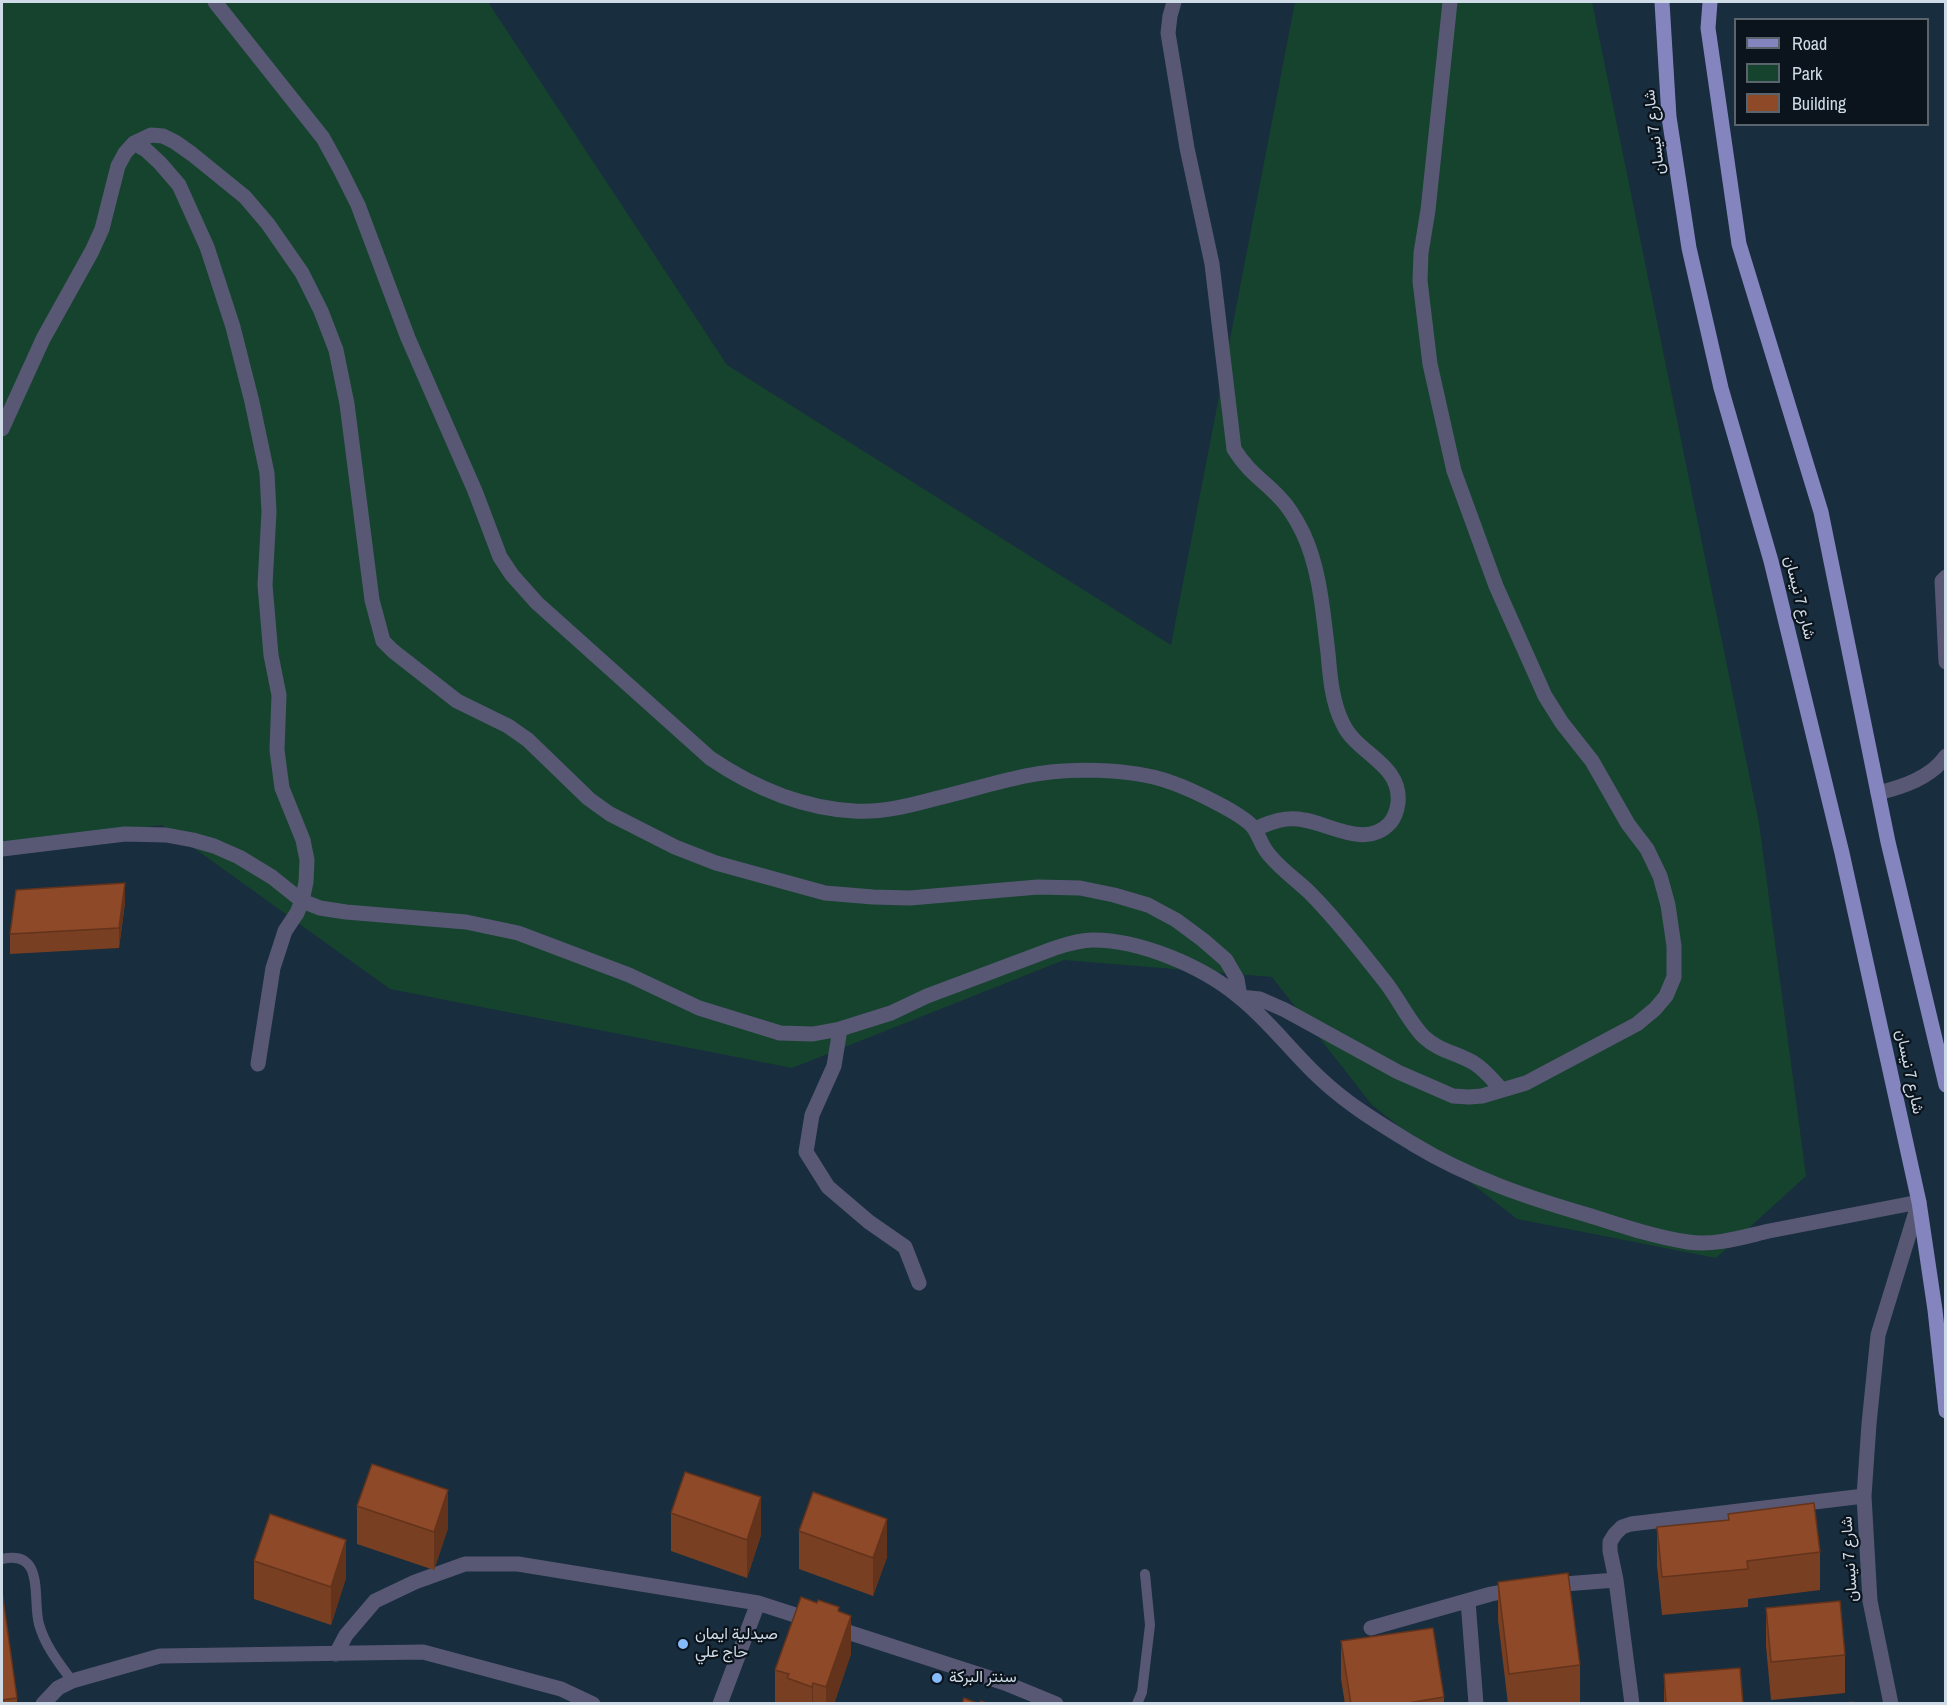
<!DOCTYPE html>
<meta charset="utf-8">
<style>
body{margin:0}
#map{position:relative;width:1947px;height:1705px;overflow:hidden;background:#182d3d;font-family:"Archivo Narrow",sans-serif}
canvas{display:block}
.frame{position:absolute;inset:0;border:3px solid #cfdce7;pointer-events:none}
.legend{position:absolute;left:1734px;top:18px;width:195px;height:108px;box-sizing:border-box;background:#0b141c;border:2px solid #59646d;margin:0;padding:8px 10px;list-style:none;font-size:18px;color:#cfdce7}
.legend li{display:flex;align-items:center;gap:12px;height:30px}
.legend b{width:30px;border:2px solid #59646d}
</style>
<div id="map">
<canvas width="1947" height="1705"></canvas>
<div class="frame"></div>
<ul class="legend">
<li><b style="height:8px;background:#8485bf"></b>Road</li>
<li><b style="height:16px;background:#16432e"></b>Park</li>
<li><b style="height:16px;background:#8d4928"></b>Building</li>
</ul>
</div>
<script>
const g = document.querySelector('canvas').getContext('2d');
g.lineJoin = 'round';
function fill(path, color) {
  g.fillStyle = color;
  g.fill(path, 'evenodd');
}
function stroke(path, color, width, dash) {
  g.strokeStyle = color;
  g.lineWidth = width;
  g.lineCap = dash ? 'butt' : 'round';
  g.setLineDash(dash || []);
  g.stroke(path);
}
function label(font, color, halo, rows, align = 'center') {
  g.font = font + ' "Archivo Narrow",Vazirmatn,sans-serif';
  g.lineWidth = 4.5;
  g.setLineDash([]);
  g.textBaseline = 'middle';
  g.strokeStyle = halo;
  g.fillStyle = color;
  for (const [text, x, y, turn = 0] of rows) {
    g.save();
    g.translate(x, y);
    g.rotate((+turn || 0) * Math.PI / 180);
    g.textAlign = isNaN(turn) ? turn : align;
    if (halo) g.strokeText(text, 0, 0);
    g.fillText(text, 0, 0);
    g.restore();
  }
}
fill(new Path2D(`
 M2,2H488L727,365L1171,645L1295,2H1592L1759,823L1806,1176L1716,1258L1517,1219L1372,1105L1272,977L1064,960L792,1068L390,989L162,825L2,846Z`), '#16432e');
stroke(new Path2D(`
 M2,1559C46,1549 32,1600 39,1624C45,1646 59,1663 72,1681
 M1137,1704L1142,1692L1150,1625L1145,1574`), '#585875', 10);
stroke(new Path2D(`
 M215,2L323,138L340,169L358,205L408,338L475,491L500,557L512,575L537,603L710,758C754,788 801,808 854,811C882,813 912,805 938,798C967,791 996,782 1025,776C1065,767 1131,768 1170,782C1188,788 1247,815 1255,830C1262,841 1261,847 1272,858C1283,871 1298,881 1310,893C1337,920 1360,950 1383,979C1398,997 1408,1021 1424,1037C1439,1051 1457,1053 1474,1063C1485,1070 1493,1080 1501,1089
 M1174,2L1170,16L1168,33L1187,148L1212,264L1234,449C1249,473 1262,479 1280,498C1290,508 1297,521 1303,533C1320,569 1323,613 1328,653C1330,677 1332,702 1343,724C1357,754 1402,764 1398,803C1397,811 1395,817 1390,823C1366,849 1330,824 1304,820C1286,816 1271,822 1255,829
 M134,143L146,150L160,163L179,185L207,247L233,327L252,402L267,473L269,512L265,585L271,655L279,695L277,750L282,788L303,840L307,860L306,882L302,901L297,913L285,931L273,968L258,1064
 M2,429L43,339L92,251L102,229L118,166L125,153L134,143L151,135L163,136L175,142L192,154L245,197L268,224L302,273L321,311L336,350L347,404L372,600L383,641L393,651L457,701L508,726L528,740L589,799L610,814L675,847L716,863L825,893L873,897L910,898L1038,887L1080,888L1114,895L1148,905L1176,920L1203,940L1226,960L1237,979L1240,997
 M1946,577L1942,581L1946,662
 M1878,793C1902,787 1931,778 1946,756
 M2,849L125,834L166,835L193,840L214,846L239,857L272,877L302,901L320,908L346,912L466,922L518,933L629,975L699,1008L780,1033L813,1034L840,1029L891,1013L927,996L1055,948C1067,944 1080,940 1093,940C1140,940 1202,966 1238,996C1269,1020 1293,1054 1323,1081C1350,1106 1382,1125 1413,1144C1469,1178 1529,1198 1591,1216C1622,1226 1655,1237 1688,1242C1715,1246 1743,1237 1769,1231C1819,1221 1869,1212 1919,1202L1878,1335L1869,1424L1864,1496L1870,1601L1891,1704
 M1240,997L1260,999L1285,1010L1398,1072L1453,1096L1469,1097L1482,1096L1526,1083L1637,1024L1655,1009L1666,996L1674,977V946L1668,905L1660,876L1647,849L1628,824L1592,761L1562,723L1545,696L1496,586L1454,471L1430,364L1420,281L1421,253L1428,210L1450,2
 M840,1029L834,1066L812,1115L806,1152L828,1187L869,1222L905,1247L919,1283
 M1551,1585L1616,1580
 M1468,1601L1476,1704
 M1371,1628L1491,1594L1518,1589
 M336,1654L346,1635L375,1601L415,1582L465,1564H518L758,1603L1005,1683L1056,1704
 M43,1704L58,1688L72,1681L160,1656L423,1652L561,1689L593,1704
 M720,1704L758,1603
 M1632,1704L1616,1580L1610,1551V1542L1615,1534L1622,1527L1631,1524L1864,1496`), '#585875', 15);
stroke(new Path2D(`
 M1662,2L1669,117L1689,248L1721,388L1771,561L1842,853L1919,1202L1935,1310L1946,1411
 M1710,2L1708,28L1739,244L1821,512L1888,842L1946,1085`), '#8485bf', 15);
fill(new Path2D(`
 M125,903L119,948L10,954V934Z
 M357,1506L448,1528L434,1570L357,1544Z
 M671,1513L761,1535L747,1578L671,1551Z
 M1728,1514L1820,1552V1590L1748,1599V1607L1662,1615L1657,1565V1527L1728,1521Z
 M799,1531L887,1557L873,1596L799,1569Z
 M254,1561L346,1578L331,1625L254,1599Z
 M1498,1582L1580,1665V1703L1508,1704L1498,1620Z
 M2,1591L17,1698V1704H2Z
 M1766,1608L1845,1655V1693L1771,1700L1766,1646Z
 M839,1612L851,1654L834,1704H775V1670Z
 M1341,1641L1444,1697V1704H1345L1341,1679Z
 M1664,1674L1743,1704H1664Z`), '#793f22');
fill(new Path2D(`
 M125,883V903L119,948V928Z
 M448,1490V1528L434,1570V1532Z
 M761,1497V1535L747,1578V1540Z
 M887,1519V1557L873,1596V1558Z
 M346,1540V1578L331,1625V1587Z
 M851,1616V1654L834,1704H826V1687Z
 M813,1683V1704H812V1687Z`), '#63331c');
const building = new Path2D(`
 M125,883L119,928L10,934L16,890Z
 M372,1464L448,1490L434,1532L357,1506Z
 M685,1472L761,1497L747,1540L671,1513Z
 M813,1492L887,1519L873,1558L799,1531Z
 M1814,1503L1820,1552L1747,1561L1748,1569L1662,1577L1657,1527L1729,1520L1728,1514Z
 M270,1514L346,1540L331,1587L254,1561Z
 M1568,1573L1580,1665L1509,1674L1498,1582Z
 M2,1591L17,1698L2,1700Z
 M801,1597L817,1603L818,1600L839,1607L838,1611L851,1616L826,1687L813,1683L812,1687L787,1678L789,1674L775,1670Z
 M1840,1601L1845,1655L1771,1662L1766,1608Z
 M1433,1628L1444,1697L1402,1704H1351L1341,1641Z
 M1740,1668L1743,1704H1666L1664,1674Z
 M964,1698L979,1704H962Z
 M981,1701L989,1704H980Z
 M1853,1702L1854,1704H1835Z`);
fill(building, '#8d4928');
stroke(building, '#63331c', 1.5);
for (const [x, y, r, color] of [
 [683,1644,6,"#85bbfb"],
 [937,1678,6,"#85bbfb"]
]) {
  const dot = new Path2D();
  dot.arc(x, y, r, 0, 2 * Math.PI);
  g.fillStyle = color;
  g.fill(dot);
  stroke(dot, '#0b141c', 2);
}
label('16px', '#cfdce7', '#0b141c', [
 ["شارع 7 نيسان",1655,132,-97],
 ["شارع 7 نيسان",1799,598,76],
 ["شارع 7 نيسان",1909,1072,78],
 ["شارع 7 نيسان",1850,1559,-94]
]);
label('16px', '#cfdce7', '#0b141c', [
 ["صيدلية ايمان",695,1635],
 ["حاج علي",695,1653],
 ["سنتر البركة",949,1678]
], 'left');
</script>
